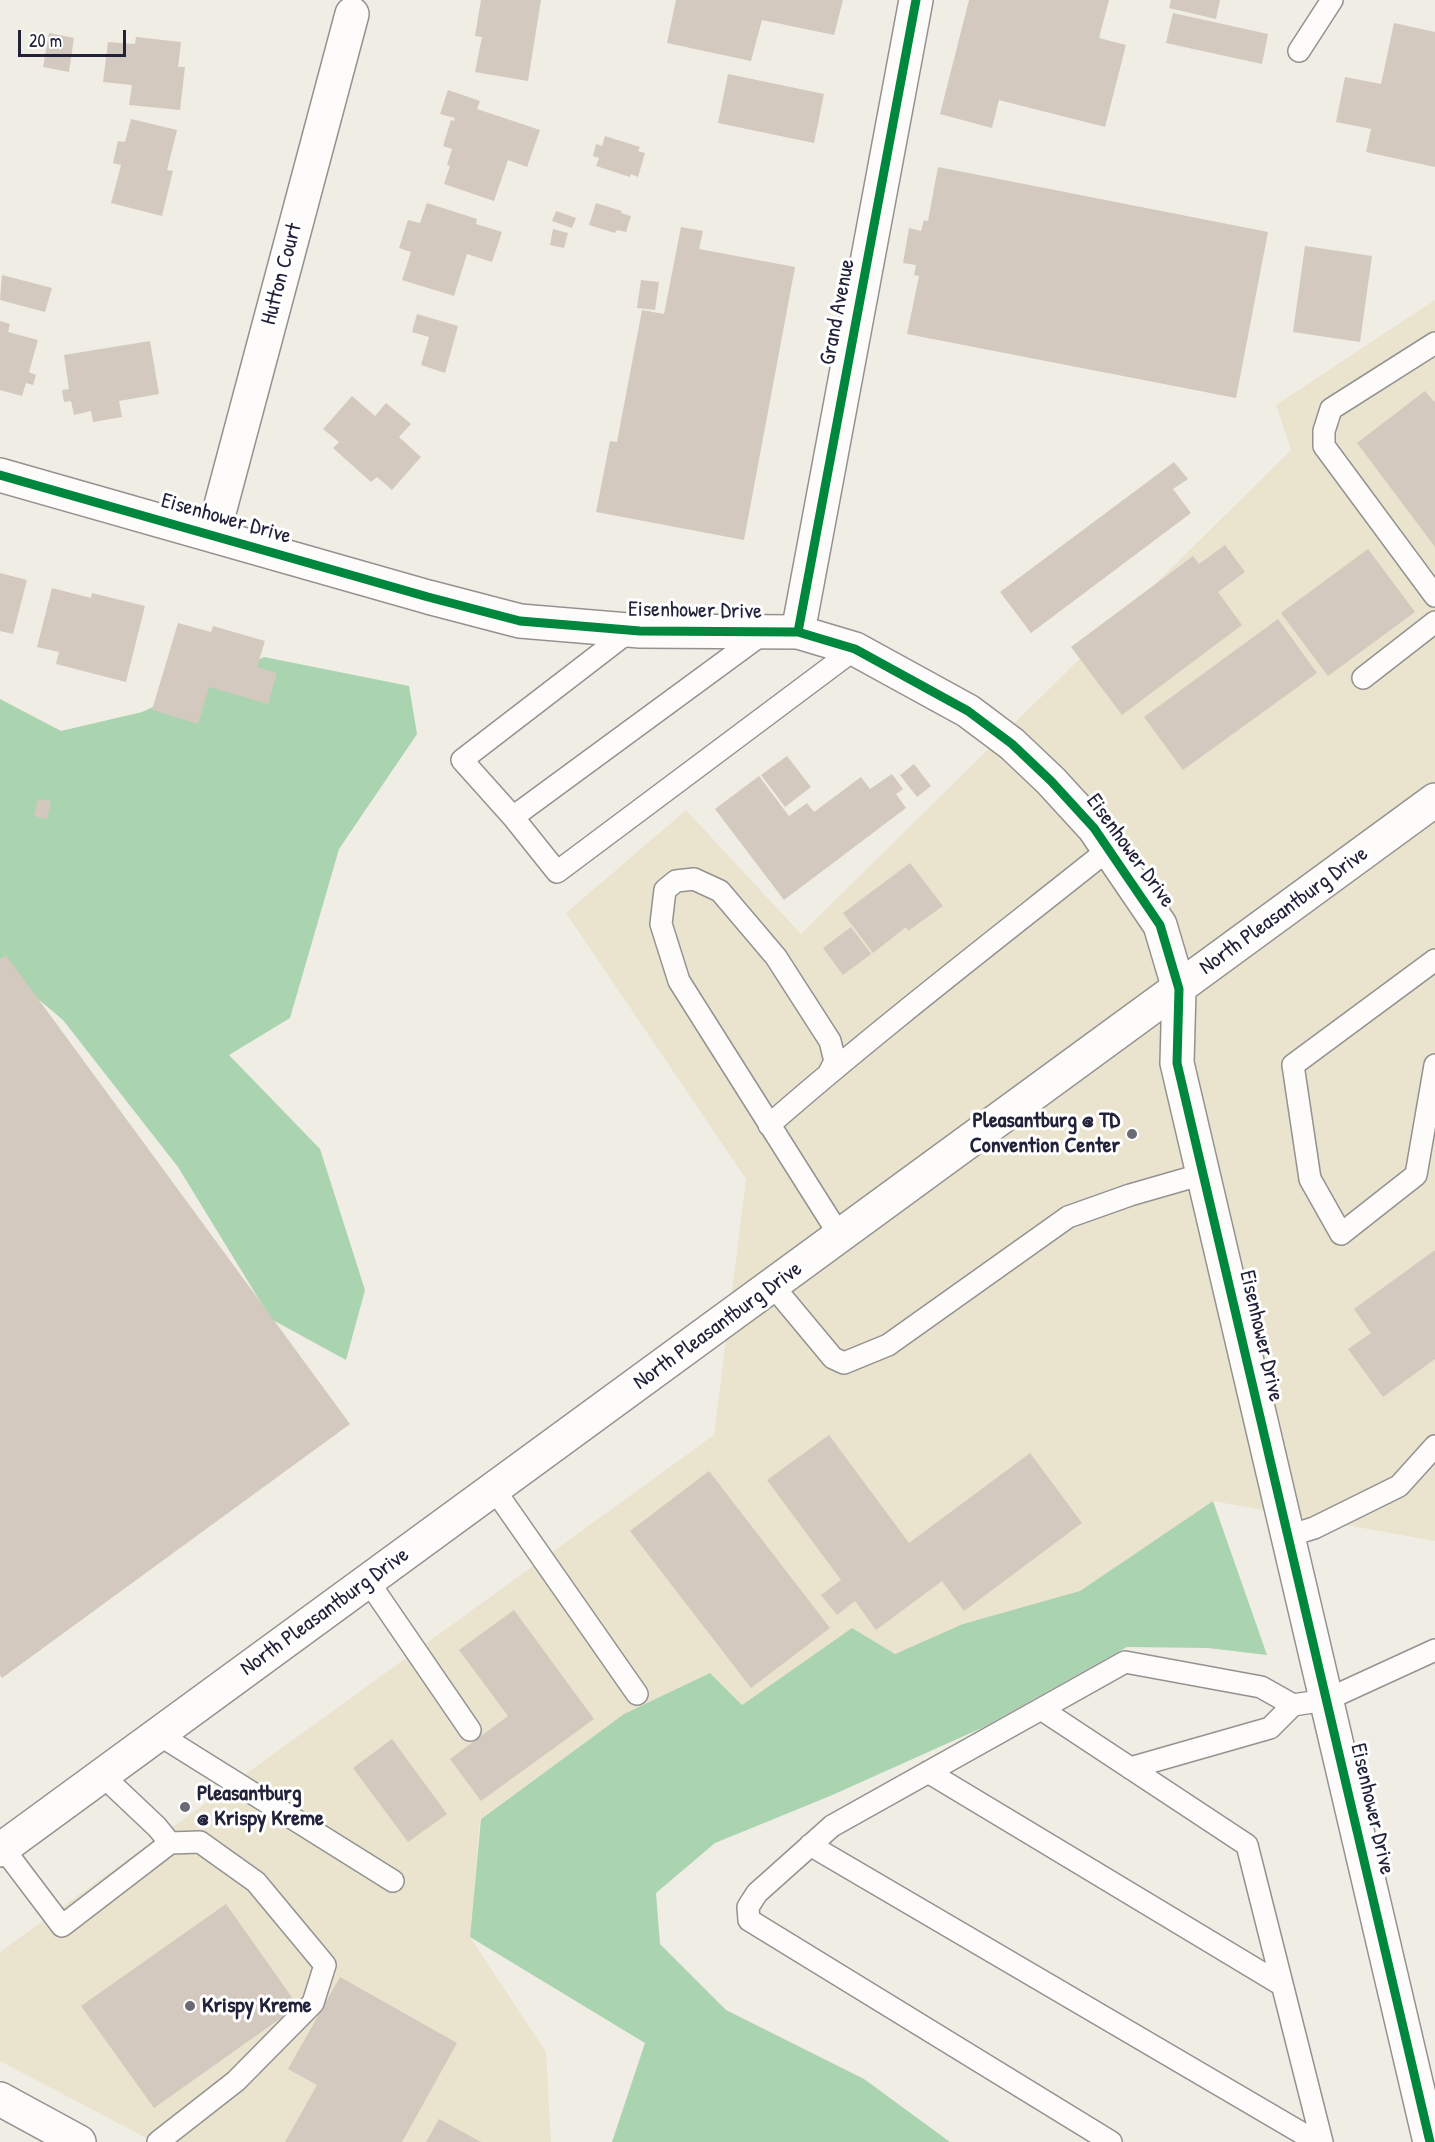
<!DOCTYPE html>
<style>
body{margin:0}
#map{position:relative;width:1435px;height:2142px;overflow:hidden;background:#f0ede4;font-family:"Patrick Hand",sans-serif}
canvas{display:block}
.scale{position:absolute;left:18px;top:30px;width:108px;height:27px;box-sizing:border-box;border:3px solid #22223b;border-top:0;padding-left:8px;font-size:18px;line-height:21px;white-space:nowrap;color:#22223b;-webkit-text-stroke:4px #fff;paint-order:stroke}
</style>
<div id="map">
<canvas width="1435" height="2142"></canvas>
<div class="scale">20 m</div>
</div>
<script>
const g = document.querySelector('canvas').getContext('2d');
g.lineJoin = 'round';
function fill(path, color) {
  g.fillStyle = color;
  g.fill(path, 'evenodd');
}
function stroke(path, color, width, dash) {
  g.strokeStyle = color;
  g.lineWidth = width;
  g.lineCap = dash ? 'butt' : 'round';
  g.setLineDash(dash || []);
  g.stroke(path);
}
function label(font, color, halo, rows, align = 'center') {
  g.font = font + ' "Patrick Hand",sans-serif';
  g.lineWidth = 6;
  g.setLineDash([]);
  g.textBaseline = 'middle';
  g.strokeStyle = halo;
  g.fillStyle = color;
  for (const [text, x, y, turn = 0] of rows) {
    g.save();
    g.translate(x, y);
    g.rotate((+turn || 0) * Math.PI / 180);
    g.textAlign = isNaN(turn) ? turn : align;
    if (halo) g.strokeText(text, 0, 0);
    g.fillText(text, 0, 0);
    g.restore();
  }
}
fill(new Path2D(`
 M1435,300V1541L1213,1501L1080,1591L963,1624L895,1654L852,1628L742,1705L710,1673L624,1714L480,1819L470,1937L546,2052L551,2142H154L0,2061V1952L714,1435L746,1179L566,913L686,810L801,934L1291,450L1276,405Z`), '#eae3cd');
fill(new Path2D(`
 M264,657L409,686L417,734L339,849L290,1018L229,1055L320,1149L365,1290L346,1360L271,1319L178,1167L63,1020L0,967V699L61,731L142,712Z
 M1213,1501L1267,1655L1208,1648L1127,1647L984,1727L830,1796L715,1843L656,1893L660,1944L726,2010L864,2079L950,2142H612L645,2043L470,1937L481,1819L624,1714L710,1673L742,1705L852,1628L895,1654L963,1624L1080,1591Z`), '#aad3b0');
fill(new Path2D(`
 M481,0H541L528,81L475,72L482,37L475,36Z
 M676,0H843L834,35L762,20L751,61L667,43Z
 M969,0H1109L1099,38L1126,45L1105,127L999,100L992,128L940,114Z
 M1171,0H1220L1216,19L1169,8Z
 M1173,13L1268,34L1262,64L1166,43Z
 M1394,23L1435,32V167L1366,152L1371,129L1336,122L1345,77L1381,84Z
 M49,33L74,38L69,72L43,67Z
 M136,37L181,42L178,67H185L180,110L129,105L132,85L103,82L108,42L135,44Z
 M728,74L824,94L814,143L718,123Z
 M448,90L480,101L477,109L540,130L527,167L508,160L494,201L444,184L450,166L447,165L452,149L443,146L451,120L454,121L455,118L440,114Z
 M131,119L177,130L167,170L173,171L162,216L111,203L121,165L113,163L118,141L125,142Z
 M605,136L640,147L638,151L645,153L638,177L631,174L630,177L596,166L599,158L593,156L596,144L602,146Z
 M938,167L1268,232L1236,398L907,334L919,276L914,275L916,265L903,263L909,228L921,231L924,220L928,221Z
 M427,203L477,219L476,224L502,232L492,262L467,254L454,296L402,280L411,252L399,248L408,220L420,223Z
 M596,203L622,211L621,213L631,216L626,232L617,230L615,233L589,225Z
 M556,211L576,218L572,228L552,221Z
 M681,227L703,231L699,249L795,267L744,540L596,512L610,441L617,442L642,310L664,314Z
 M553,229L568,233L564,248L550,245Z
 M1305,246L1372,256L1360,342L1293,332Z
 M2,275L52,288L45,312L0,300Z
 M641,280L659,282L655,310L637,308Z
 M417,314L458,326L445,373L421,365L429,337L412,332Z
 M0,321L10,324L8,332L38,340L29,372L36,375L33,385L26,383L22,396L0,390Z
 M150,341L159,394L119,401L122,417L93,422L91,411L74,415L71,401L64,402L62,390L69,389L64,355Z
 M1425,391L1434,402L1435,401V547L1357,443Z
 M352,396L375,416L386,403L411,424L399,437L421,457L392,490L377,477L371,482L333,448L339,442L323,429Z
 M1174,462L1188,479L1173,489L1191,513L1031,633L1000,592Z
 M1225,545L1245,572L1218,592L1242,625L1122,715L1071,647L1193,556L1199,564Z
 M1368,549L1415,612L1328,676L1281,613Z
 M0,573L27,580L13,634L0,631Z
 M52,588L91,598L92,593L145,606L126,682L56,664L59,652L37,647Z
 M1278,619L1317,673L1183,770L1144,717Z
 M178,623L211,632L213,626L265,641L257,667L277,673L268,704L209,687L198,724L152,710Z
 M787,756L811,787L785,807L761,775Z
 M914,764L931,786L917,797L900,775Z
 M892,774L903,789L896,794L906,808L784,900L715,809L759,776L789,816L807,803L814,812L861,777L870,789Z
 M38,799L51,801L47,819L34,816Z
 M910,863L943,906L908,931L906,927L873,953L843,913Z
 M851,927L871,954L843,975L823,948Z
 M6,955L350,1424L2,1678L0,1675V959Z
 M1435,1250V1359L1383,1397L1348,1349L1371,1333L1354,1309Z
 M829,1435L909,1543L1030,1453L1082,1523L964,1611L942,1581L876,1630L855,1601L837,1615L821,1595L841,1580L767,1480Z
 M709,1471L830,1628L751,1688L630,1531Z
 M514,1610L594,1719L481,1801L450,1759L508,1716L459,1650Z
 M392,1739L447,1814L408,1842L353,1768Z
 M226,1904L298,2006L154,2108L81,2006Z
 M340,1977L457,2043L402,2142H285L317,2085L288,2069Z
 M439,2119L481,2142H426Z`), '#d4c9bf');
const lane = new Path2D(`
 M1299,51L1332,0
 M1435,343L1331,409L1324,431V446L1435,596
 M631,630L462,760L513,817L557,872L855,649
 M1363,678L1435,622
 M513,817L765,632
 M1435,960L1293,1065L1310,1179L1341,1234L1416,1175L1435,1065
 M829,1073L835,1061L830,1041L776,957L720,891L694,879L676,881L665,890L661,924L679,981L840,1236
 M769,1125C879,1029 995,940 1109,849
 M773,1286L833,1358L844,1363L888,1345L1068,1217L1130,1195L1203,1174
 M494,1489L637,1694
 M1288,1536L1314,1528L1399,1486L1435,1446
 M368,1581L470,1730
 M1041,1709L1247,1845L1322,2142
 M158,1734L393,1881
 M1130,1768L1270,1728L1293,1705
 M928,1772L1282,1985
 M102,1775L157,1827L170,1843
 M810,1845L1317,2142
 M3,1848L62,1926L170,1843L200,1842L256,1882L325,1965L313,2003L236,2081L158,2142
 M1111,2142L749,1920L748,1907L757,1893L832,1826L1125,1662L1261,1687L1293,1705L1326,1700L1435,1650`);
const street = new Path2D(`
 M0,475L428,597L520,621L640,631L798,632L855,649L968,711L1012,744L1051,781L1094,828L1160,925L1179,989L1177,1063L1430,2142
 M213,535L352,14
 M798,632L916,0
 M0,2099L79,2142`);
const primary = new Path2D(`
 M0,1850L1435,800`);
stroke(lane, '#939291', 24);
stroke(street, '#939291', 36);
stroke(primary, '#939291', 36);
stroke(lane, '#fdfcfb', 21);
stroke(street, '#fdfcfb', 33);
stroke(primary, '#fdfcfb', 33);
stroke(new Path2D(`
 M0,475L428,597L520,621L640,631L798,632L855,649L968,711L1012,744L1051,781L1094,828L1160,925L1179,989L1177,1063L1430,2142
 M798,632L916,0`), '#00873e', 9);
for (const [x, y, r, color] of [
 [1132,1134,6,"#6a6976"],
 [185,1807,6,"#6a6976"],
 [190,2006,6,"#6a6976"]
]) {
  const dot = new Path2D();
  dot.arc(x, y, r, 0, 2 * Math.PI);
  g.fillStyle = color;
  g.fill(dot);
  stroke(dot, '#fff', 2);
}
label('22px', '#22223b', '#fff', [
 ["Hutton Court",282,274,-75],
 ["Grand Avenue",838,312,-79],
 ["Eisenhower Drive",226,519,16],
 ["Eisenhower Drive",695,611,1],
 ["Eisenhower Drive",1130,851,54],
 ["North Pleasantburg Drive",1284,911,-36],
 ["North Pleasantburg Drive",718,1326,-36],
 ["Eisenhower Drive",1261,1336,77],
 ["North Pleasantburg Drive",325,1612,-36],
 ["Eisenhower Drive",1372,1809,77]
]);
label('bold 22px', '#22223b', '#fff', [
 ["Pleasantburg @ TD",1120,1121,"right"],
 ["Convention Center",1120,1146,"right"],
 ["Pleasantburg",197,1794],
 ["@ Krispy Kreme",197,1819],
 ["Krispy Kreme",202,2006]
], 'left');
</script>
